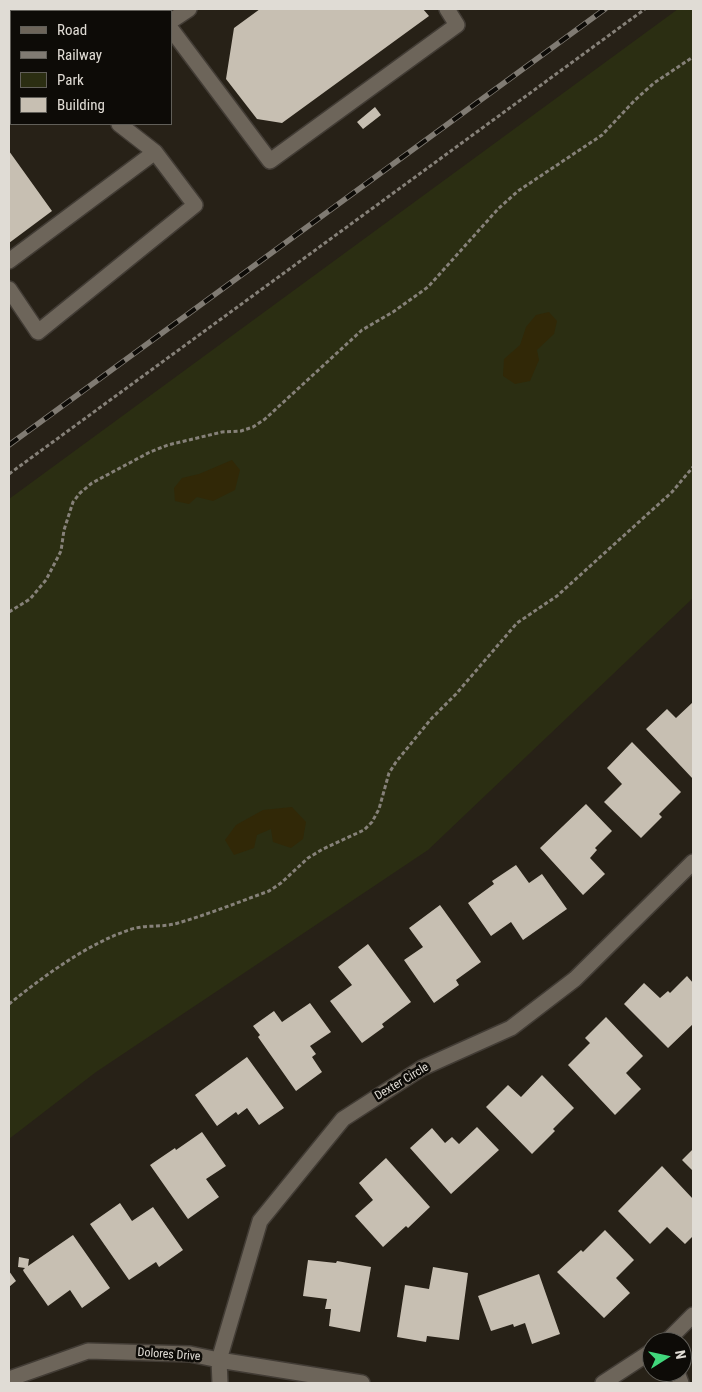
<!DOCTYPE html>
<style>
body{margin:0}
#map{position:relative;width:702px;height:1392px;overflow:hidden;background:#272117;font-family:"Roboto Condensed",sans-serif}
canvas{display:block}
.frame{position:absolute;inset:0;border:10px solid #e0dcd5;pointer-events:none}
.legend{position:absolute;left:10px;top:10px;width:162px;height:115px;box-sizing:border-box;background:#0d0b07;border:1px solid #615f59;margin:0;padding:6px 9px;list-style:none;font-size:15px;color:#e0dcd5}
.legend li{display:flex;align-items:center;gap:10px;height:25px}
.legend b{width:25px;border:1px solid #615f59}
.north{position:absolute;left:642px;top:1332px;width:50px;height:50px;box-sizing:border-box;background:#0d0b07;border:1px solid #615f59;border-radius:50%;rotate:80deg;font-size:14px;font-weight:700;line-height:20px;text-align:center;color:#e0dcd5}
.north::after{content:'';display:block;margin:auto;width:18px;height:22px;background:#41d77c;clip-path:polygon(50% 0,100% 100%,50% 72%,0 100%)}
</style>
<div id="map">
<canvas width="702" height="1392"></canvas>
<div class="frame"></div>
<ul class="legend">
<li><b style="height:6px;background:#6d655a"></b>Road</li>
<li><b style="height:6px;background:#807b73"></b>Railway</li>
<li><b style="height:14px;background:#2b2e12"></b>Park</li>
<li><b style="height:14px;background:#c7bfb2"></b>Building</li>
</ul>
<div class="north">N</div>
</div>
<script>
const g = document.querySelector('canvas').getContext('2d');
g.lineJoin = 'round';
function fill(path, color) {
  g.fillStyle = color;
  g.fill(path, 'evenodd');
}
function stroke(path, color, width, dash) {
  g.strokeStyle = color;
  g.lineWidth = width;
  g.lineCap = dash ? 'butt' : 'round';
  g.setLineDash(dash || []);
  g.stroke(path);
}
function label(font, color, halo, rows, align = 'center') {
  g.font = font + ' "Roboto Condensed",sans-serif';
  g.lineWidth = 5;
  g.setLineDash([]);
  g.textBaseline = 'middle';
  g.strokeStyle = halo;
  g.fillStyle = color;
  for (const [text, x, y, turn = 0] of rows) {
    g.save();
    g.translate(x, y);
    g.rotate((+turn || 0) * Math.PI / 180);
    g.textAlign = isNaN(turn) ? turn : align;
    if (halo) g.strokeText(text, 0, 0);
    g.fillText(text, 0, 0);
    g.restore();
  }
}
fill(new Path2D(`
 M678,9H693V598L428,850L96,1072L9,1139V499Z`), '#2b2e12');
fill(new Path2D(`
 M549,312L557,321L554,334L537,350L539,360L530,381L515,384L503,376L504,359L520,345L526,327L536,315Z
 M232,460L240,470L235,490L213,501L197,497L189,504L175,501L174,488L182,478L199,474Z
 M292,807L306,822L303,839L291,848L273,842L271,829L257,835L254,848L234,855L225,840L236,825L263,810Z`), '#312807');
fill(new Path2D(`
 M260,9H423L429,16L282,123L257,119L226,79L234,28Z
 M375,107L381,115L363,129L357,122Z
 M9,151L52,211L9,243Z
 M693,702V779L646,729L667,709L676,718Z
 M632,742L681,792L659,814L662,817L641,838L604,802L622,784L607,768Z
 M586,804L612,831L595,848L597,850L590,858L605,874L583,895L540,848Z
 M516,865L529,883L542,874L567,909L523,940L511,922L491,936L468,903L494,884L492,881Z
 M440,905L481,962L456,980L459,985L434,1003L404,960L423,947L409,928Z
 M368,944L411,1002L382,1024L384,1027L362,1043L330,1001L352,985L338,967Z
 M687,976L693,983V1024L668,1048L624,1004L644,983L660,998L668,991L670,993Z
 M310,1003L331,1032L310,1046L316,1054L312,1057L322,1072L296,1091L258,1037L260,1035L253,1026L274,1011L282,1022Z
 M606,1017L643,1056L626,1073L641,1089L615,1115L568,1065L590,1043L585,1038Z
 M247,1057L284,1108L259,1125L247,1108L238,1115L236,1112L217,1126L195,1095Z
 M542,1075L574,1108L553,1129L555,1131L532,1154L486,1107L508,1085L521,1097Z
 M477,1127L499,1150L451,1194L410,1148L432,1128L445,1143L452,1137L459,1144Z
 M202,1132L226,1166L206,1179L219,1197L188,1219L150,1165L175,1148L176,1150Z
 M693,1149V1171L682,1160Z
 M386,1158L430,1207L408,1228L406,1226L383,1247L355,1216L373,1200L359,1183Z
 M662,1166L693,1199V1236L685,1244L667,1227L650,1244L618,1211Z
 M120,1203L132,1221L153,1207L183,1250L159,1267L156,1262L129,1280L90,1224Z
 M605,1230L634,1260L616,1278L630,1293L604,1318L557,1272L581,1250L583,1252Z
 M73,1235L110,1288L82,1308L70,1290L48,1306L24,1272L23,1270L25,1268L18,1267L19,1257L29,1259L28,1266Z
 M308,1260L336,1263L337,1261L371,1267L360,1332L329,1326L331,1309H325L327,1299L303,1296Z
 M433,1267L468,1273L459,1340L427,1336L426,1342L397,1337L405,1285L429,1289Z
 M9,1271L16,1281L9,1287Z
 M539,1274L560,1334L532,1344L525,1323L514,1327L513,1324L491,1331L478,1296Z`), '#c7bfb2');
const minor = new Path2D(`
 M171,21L189,9
 M171,29L270,161L457,25L447,9
 M9,62L11,67
 M9,261L155,152
 M9,289L38,332L195,205L155,152L119,124
 M666,1342L693,1315
 M677,1372L681,1383
 M9,1379L88,1351L190,1354L219,1360L362,1383
 M220,1383L219,1360L260,1221L343,1119L422,1068L511,1028L575,979L693,862
 M603,1383L652,1351`);
stroke(minor, '#423c35', 18);
stroke(new Path2D(`
 M9,474L645,9
 M9,612L30,599L46,580L61,551L64,530L73,502L80,493L92,483L150,452L168,445L222,432L241,431L253,427L265,419L362,330L393,312L428,287L498,209L518,191L602,135L635,100L654,83L693,57
 M9,1004C44,976 87,944 129,930C145,924 162,928 178,923C209,914 239,902 269,891L281,883L308,858L323,849L364,830L372,822L379,809L389,773L396,762L431,719L456,694L517,623L557,596L672,492L693,467`), '#868179', 3, [4, 2.5]);
stroke(minor, '#6d655a', 15);
const rail = new Path2D(`
 M9,445L605,9`);
stroke(rail, '#807b73', 5.5);
stroke(rail, '#0d0b07', 4, [11]);
label('12px', '#e0dcd5', '#0d0b07', [
 ["Dexter Circle",402,1082,-31],
 ["Dolores Drive",169,1355,4]
]);
</script>
